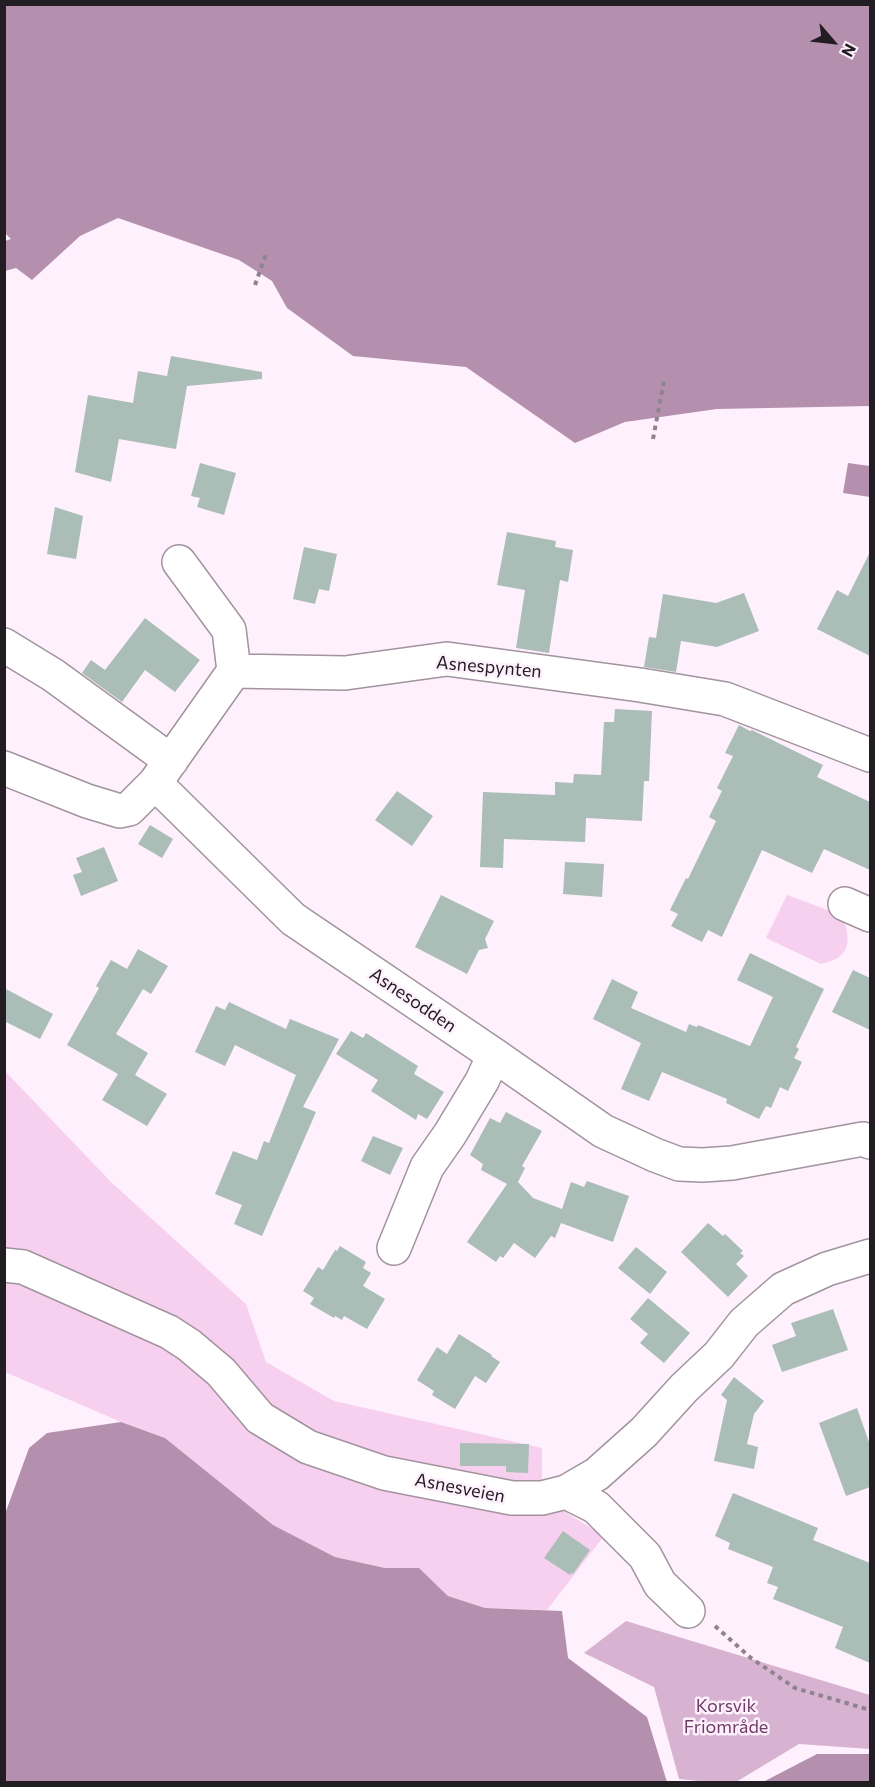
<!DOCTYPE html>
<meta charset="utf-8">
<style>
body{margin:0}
#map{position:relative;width:875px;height:1787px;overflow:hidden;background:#fef0fc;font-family:Commissioner,sans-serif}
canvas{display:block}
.frame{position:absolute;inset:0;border:6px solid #221d22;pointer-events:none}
.north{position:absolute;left:803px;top:12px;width:60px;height:60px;-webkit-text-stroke:4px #fef0fc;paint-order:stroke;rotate:118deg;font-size:16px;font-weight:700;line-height:24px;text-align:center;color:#221d22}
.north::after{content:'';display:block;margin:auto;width:21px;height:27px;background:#221d22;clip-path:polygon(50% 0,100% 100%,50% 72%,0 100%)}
</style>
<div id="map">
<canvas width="875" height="1787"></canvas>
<div class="frame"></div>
<div class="north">N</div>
</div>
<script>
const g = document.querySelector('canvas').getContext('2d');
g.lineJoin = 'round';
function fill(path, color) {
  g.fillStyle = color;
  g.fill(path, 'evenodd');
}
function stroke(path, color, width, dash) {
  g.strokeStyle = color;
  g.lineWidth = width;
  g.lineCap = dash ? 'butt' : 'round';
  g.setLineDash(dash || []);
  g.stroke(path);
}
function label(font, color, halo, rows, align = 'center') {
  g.font = font + ' Commissioner,sans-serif';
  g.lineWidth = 5;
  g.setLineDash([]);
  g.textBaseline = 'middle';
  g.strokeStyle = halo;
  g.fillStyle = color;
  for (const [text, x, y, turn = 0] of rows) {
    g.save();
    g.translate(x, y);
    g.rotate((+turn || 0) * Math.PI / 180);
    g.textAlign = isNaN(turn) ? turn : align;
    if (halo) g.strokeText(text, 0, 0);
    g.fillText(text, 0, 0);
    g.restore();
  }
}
fill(new Path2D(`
 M787,895L841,915C847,927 853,946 840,956C836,960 827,962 821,964L766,938Z
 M4,1070L112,1183L246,1304L266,1362L334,1401L542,1448V1498L604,1536L547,1610L485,1608L448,1596L419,1568H385L335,1557L273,1525L165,1438L121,1422L5,1372Z`), '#f7d0f0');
fill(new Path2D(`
 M626,1621L870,1695V1749L799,1744L736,1782H709L679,1779L654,1687L584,1653Z`), '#d8b2d1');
fill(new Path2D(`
 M5,4L870,5V406L717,409L625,422L575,443L466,367L353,356L287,308L272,281L239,260L118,218L80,236L32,280L16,268L5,271V241L11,239L4,232Z
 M848,463L870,466V497L843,493Z
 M121,1422L165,1438L273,1525L335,1557L385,1568H419L448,1596L485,1608L562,1611L568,1658L647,1717L667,1782H5V1514L29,1448L47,1433Z
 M817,1754H870V1782H763Z`), '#b490ae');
fill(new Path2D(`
 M171,356L262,372V379L187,386L176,449L119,439L111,482L75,472L88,395L133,403L138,371L167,376Z
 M200,463L236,473L224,515L197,507L200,498L191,496Z
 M55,507L83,516L76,559L47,554Z
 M507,532L556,541L555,547L573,550L568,582L560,580L549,653L516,648L525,590L497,585Z
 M304,547L337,554L329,591L319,589L315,604L293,599Z
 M870,552V656L817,629L837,590L848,596Z
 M744,593L759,631L717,647L681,641L676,672L644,667L649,637L656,638L663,594L716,603Z
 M145,618L200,660L175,692L145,670L122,702L82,673L91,660L105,670Z
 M615,709L652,711L649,781H644L642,821L586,818L585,842L504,839L503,868L480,867L483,792L555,795V782L573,783L574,774L601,775L604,722H614Z
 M739,725L750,731L752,730L823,765L817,777L870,802V870L824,849L812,873L762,850L722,937L708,930L702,942L671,926L678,914L670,910L686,878L688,879L716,821L709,817L722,791L717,788L733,756L725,753Z
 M397,791L433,816L412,846L375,820Z
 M150,825L173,839L162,858L138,844Z
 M104,847L118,881L81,896L73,875L82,872L76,858Z
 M565,862L604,864L602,897L563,894Z
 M441,895L494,921L485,939L488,948L479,950L467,974L415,947Z
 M138,949L168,966L151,994L143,989L116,1034L148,1053L135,1075L167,1094L147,1126L102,1100L118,1074L67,1045L99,988L96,986L111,960L127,969Z
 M750,953L824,989L796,1047L799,1049L794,1058L802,1062L788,1091L780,1087L771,1108L766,1106L759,1119L726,1103L727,1099L662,1072L649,1101L621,1089L641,1043L593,1019L612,979L638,992L631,1008L686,1032L689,1024L697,1027L698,1025L750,1046L773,997L737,980Z
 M853,970L870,978V1030L832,1012Z
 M4,988L53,1014L40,1039L4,1021Z
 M229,1002L286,1029L290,1019L339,1039L303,1107L316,1112L262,1236L234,1224L242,1205L215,1194L233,1151L257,1160L264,1141L269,1143L296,1075L235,1045L225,1066L195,1052L216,1006L225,1010Z
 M351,1031L363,1038L366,1033L418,1066L414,1074L444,1092L427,1119L418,1114L416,1120L371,1091L378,1080L336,1054Z
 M506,1112L542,1131L522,1166L525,1168L518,1182L533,1198L562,1209L571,1182L584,1187L587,1181L629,1196L613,1242L561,1223L555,1238L551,1236L535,1258L514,1243L503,1258L500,1256L496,1262L467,1242L507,1184L481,1170L483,1164L470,1155L490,1118L500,1123Z
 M373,1136L403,1148L390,1175L361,1161Z
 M708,1223L723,1236L725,1234L743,1251L740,1253L744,1256L736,1264L748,1276L728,1297L681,1252Z
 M340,1246L366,1262L363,1268L371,1273L363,1286L385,1299L367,1329L344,1316L342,1320L335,1316L334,1318L310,1304L314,1298L303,1291L318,1267L323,1270L335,1250L337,1251Z
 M636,1247L667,1272L650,1294L618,1268Z
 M648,1298L690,1333L664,1363L640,1343L648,1334L630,1319Z
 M833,1309L848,1350L782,1372L772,1345L796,1336L791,1323Z
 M459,1334L492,1355L491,1356L500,1362L486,1383L475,1376L455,1409L432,1395L434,1391L417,1380L437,1347L447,1354Z
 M734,1377L764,1401L754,1414L747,1444L758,1447L754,1469L714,1461L727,1400L721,1395Z
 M857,1408L870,1445V1487L846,1496L819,1423Z
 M460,1443L529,1444L528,1473L506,1472V1466H460Z
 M733,1493L818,1528L813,1540L870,1563V1663L835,1648L843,1627L773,1599L778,1587L767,1583L773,1567L728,1549L730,1543L715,1536Z
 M563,1531L590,1550L573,1574L571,1573L570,1575L544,1558Z`), '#aabdb7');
const minor = new Path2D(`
 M179,562L229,630L234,671
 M4,645L53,675L171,761
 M4,768L87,801L120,811L129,809L155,783L234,671L345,673L447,659L640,685L725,699L870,755
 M155,783L293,919L494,1055L603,1131L655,1155L679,1164L703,1165L732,1163L863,1139L870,1142
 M845,904L870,915
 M394,1248L427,1167L450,1134L482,1081L494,1055
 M4,1265L23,1267L169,1332L189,1345L221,1372L260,1418L308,1447L384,1473L512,1498H542L566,1492L597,1474L644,1432L684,1388L719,1355L744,1323L783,1289L827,1269L870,1256
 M566,1492L596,1507L645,1556L660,1584L688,1611`);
stroke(minor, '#a1949e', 36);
stroke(new Path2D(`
 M255,285L267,251
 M653,439L664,381
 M715,1626L751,1658L795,1688L870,1710`), '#8e848d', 4, [4.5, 4.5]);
stroke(minor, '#fff', 33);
label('18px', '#221d22', '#fef0fc', [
 ["Asnespynten",489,667,5],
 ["Asnesodden",413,1000,34],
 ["Asnesveien",460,1488,11]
]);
label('18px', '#6d3d67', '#fef0fc', [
 ["Korsvik",726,1706],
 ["Friområde",726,1727]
]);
</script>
